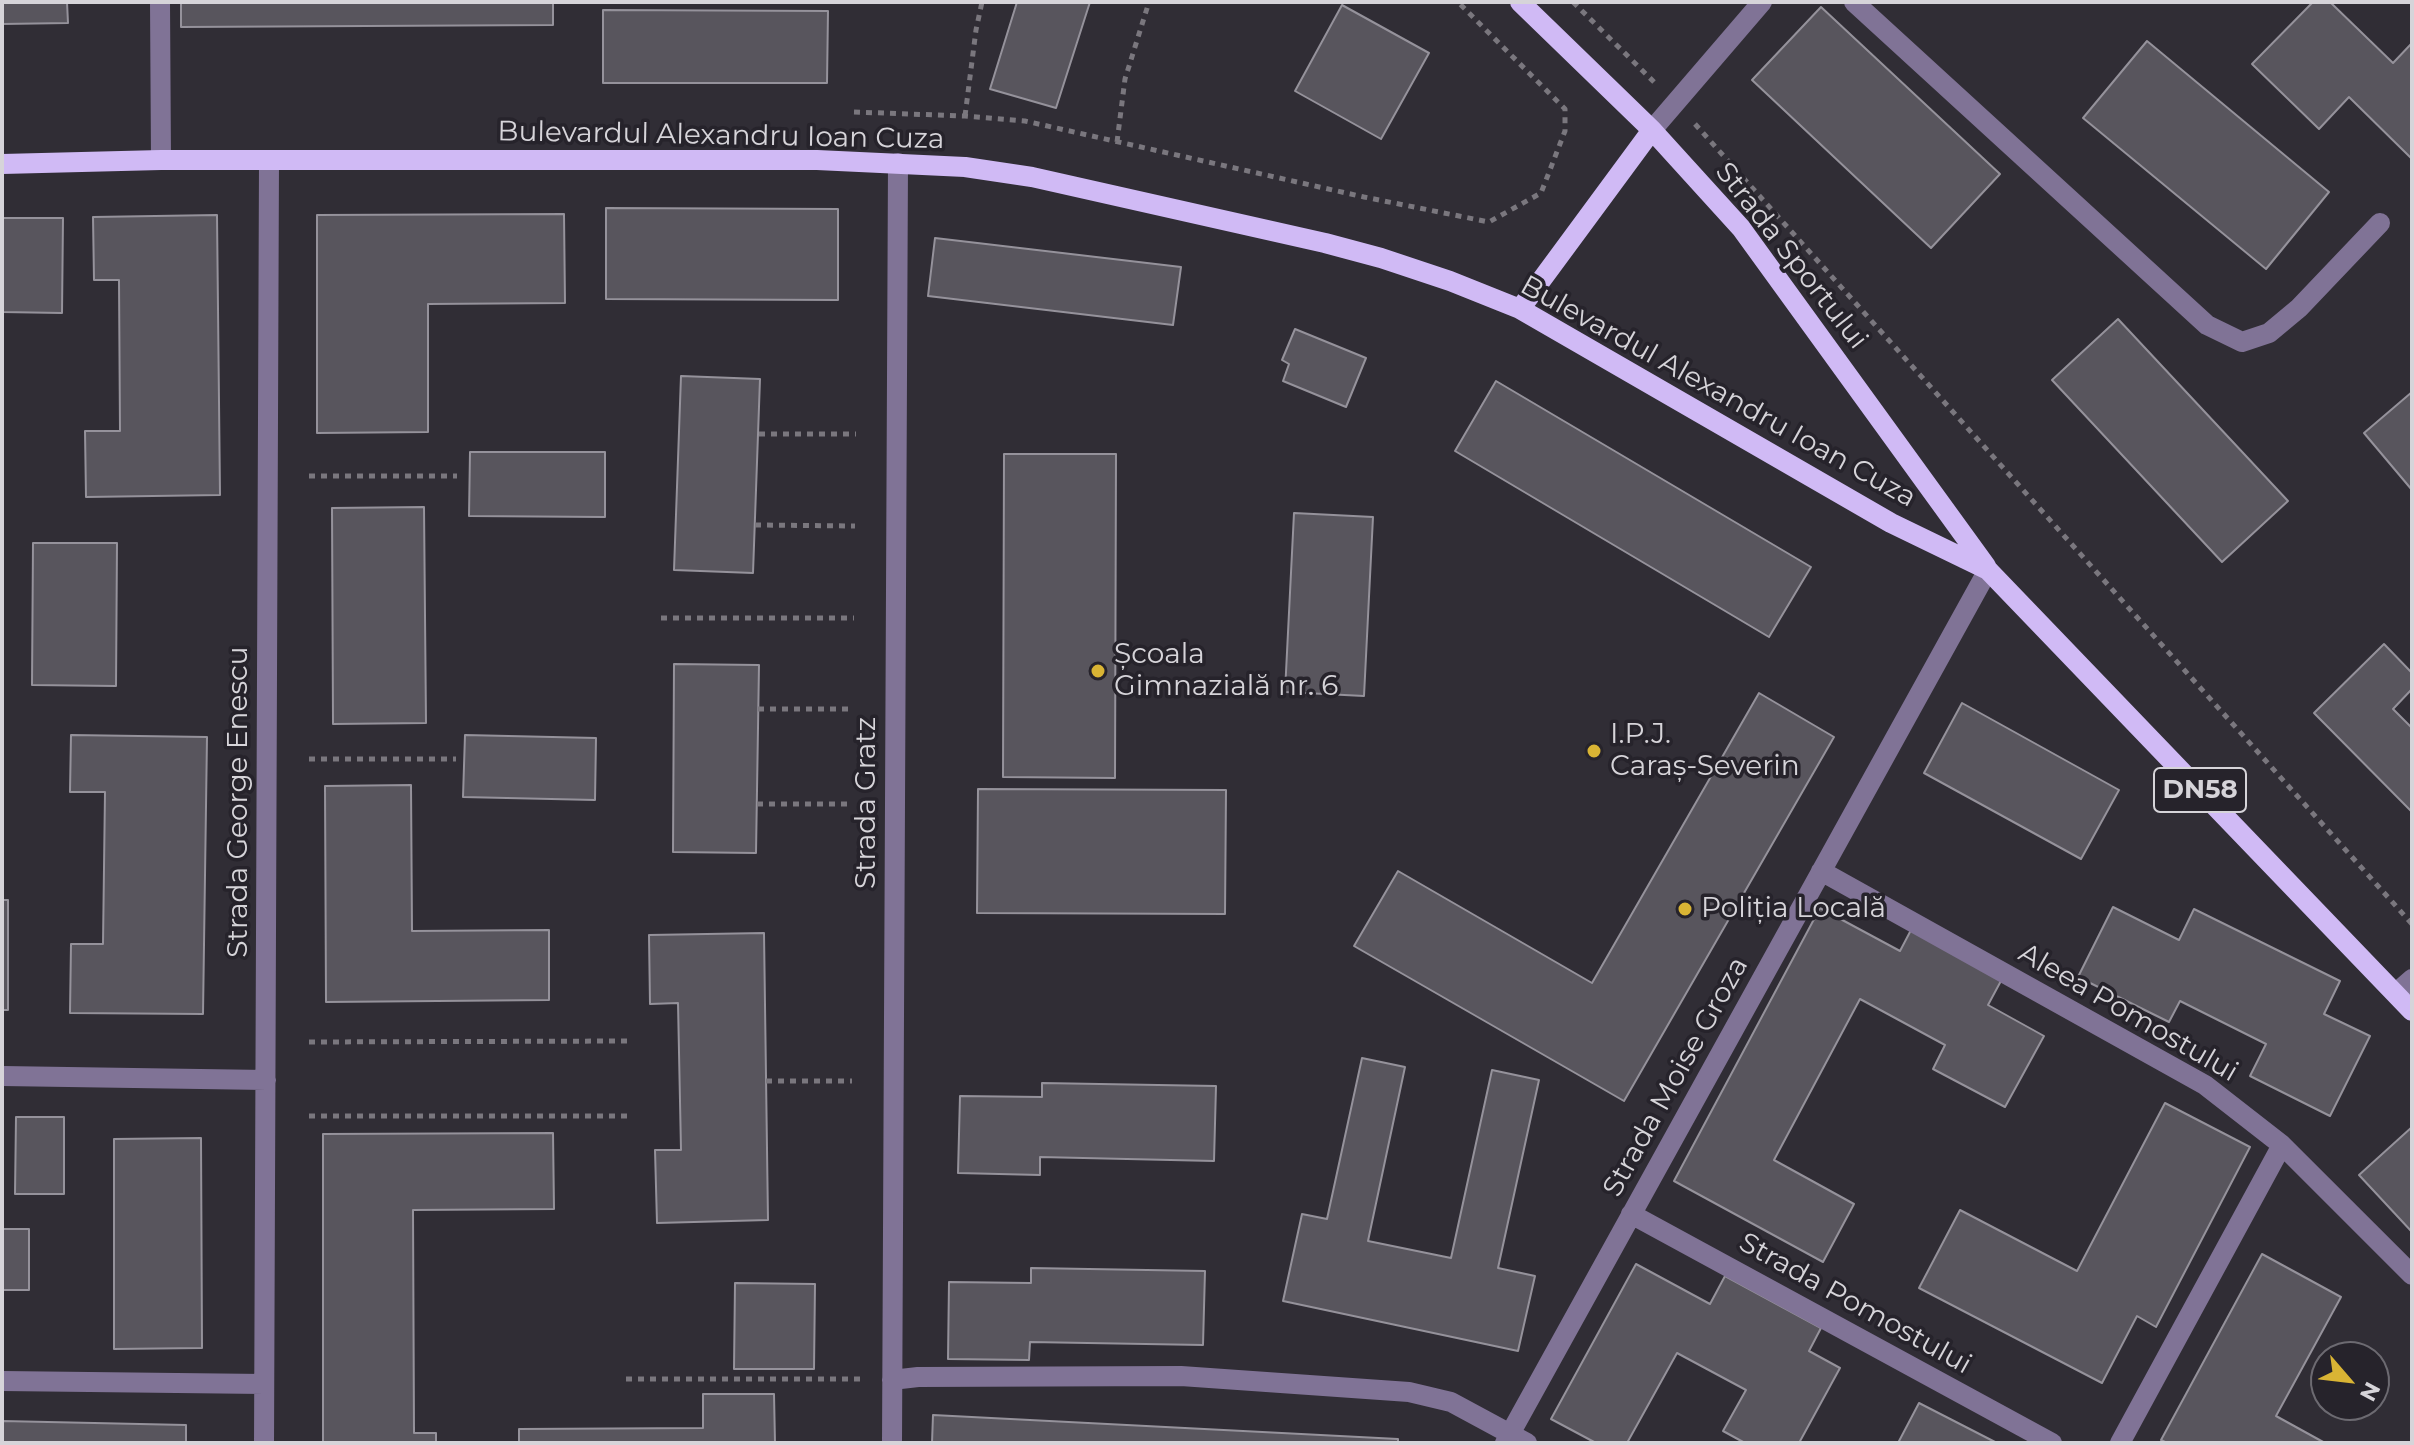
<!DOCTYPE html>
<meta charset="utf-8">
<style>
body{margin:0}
#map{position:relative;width:2414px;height:1445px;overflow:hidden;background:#302d35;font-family:Montserrat,sans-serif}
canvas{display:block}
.frame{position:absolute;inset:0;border:4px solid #d6d4d9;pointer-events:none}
.north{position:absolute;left:2310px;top:1341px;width:80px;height:80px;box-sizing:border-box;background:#26232b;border:2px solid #6c6a71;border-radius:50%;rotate:118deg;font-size:22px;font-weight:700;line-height:32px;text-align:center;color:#d6d4d9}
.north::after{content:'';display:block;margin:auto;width:28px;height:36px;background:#d9b434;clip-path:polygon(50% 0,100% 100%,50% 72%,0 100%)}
</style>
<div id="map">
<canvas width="2414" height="1445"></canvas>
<div class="frame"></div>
<div class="north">N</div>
</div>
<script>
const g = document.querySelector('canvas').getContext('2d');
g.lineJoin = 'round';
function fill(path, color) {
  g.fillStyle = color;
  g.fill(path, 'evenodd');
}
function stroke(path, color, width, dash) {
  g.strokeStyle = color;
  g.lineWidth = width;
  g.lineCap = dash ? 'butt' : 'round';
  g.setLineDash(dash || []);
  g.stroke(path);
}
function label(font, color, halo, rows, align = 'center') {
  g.font = font + ' Montserrat,sans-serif';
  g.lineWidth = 7;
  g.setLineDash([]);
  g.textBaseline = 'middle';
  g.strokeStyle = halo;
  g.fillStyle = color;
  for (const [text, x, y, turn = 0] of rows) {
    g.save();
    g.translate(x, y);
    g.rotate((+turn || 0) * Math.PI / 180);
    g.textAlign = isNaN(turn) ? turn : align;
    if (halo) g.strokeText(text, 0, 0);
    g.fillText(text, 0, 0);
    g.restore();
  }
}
const building = new Path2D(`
 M2,2H67L68,23L2,24Z
 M181,2H553V25L181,27Z
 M1017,2H1090L1056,108L990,89Z
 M2313,2H2330L2393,63L2412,43V159L2349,97L2319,129L2252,64Z
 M1342,5L1429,53L1381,139L1295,91Z
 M1821,7L2000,174L1931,248L1752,80Z
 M603,10L828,11L827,83H603Z
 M2147,41L2329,192L2266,269L2083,118Z
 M606,208L838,209V300L606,299Z
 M564,214L565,303L428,304V432L317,433V215Z
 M217,215L220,495L86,497L85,431H120L119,280H94L93,217Z
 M2,218H63L62,313L2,312Z
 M935,238L1181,267L1173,325L928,296Z
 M2118,319L2288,501L2222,562L2052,380Z
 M1295,329L1366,358L1346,407L1283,381L1289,364L1282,360Z
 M681,376L760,379L753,573L674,570Z
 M1496,381L1811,567L1769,637L1455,451Z
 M2412,392V490L2364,433Z
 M470,452H605V517L469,516Z
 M1004,454H1116L1115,778L1003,777Z
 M424,507L426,723L333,724L332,508Z
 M1294,513L1373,517L1364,696L1285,692Z
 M33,543H117L116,686L32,685Z
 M2384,644L2412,673V689L2393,709L2412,728V812L2314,713Z
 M674,664L759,665L756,853L673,852Z
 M1759,693L1834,737L1624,1101L1354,946L1398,871L1592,983Z
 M1962,703L2119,790L2081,859L1924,773Z
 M71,735L207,737L203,1014L70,1013L71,944H103L105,792H70Z
 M465,735L596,738L595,800L463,797Z
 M411,785L412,931L549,930V1000L326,1002L325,786Z
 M978,789L1226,790L1225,914L977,913Z
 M2,900H8V1010H2Z
 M2113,907L2179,940L2194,909L2340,981L2324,1014L2370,1036L2330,1116L2250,1076L2266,1044L2180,1001L2169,1022L2078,977Z
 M1820,908L1900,951L1911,930L2002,979L1988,1005L2044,1036L2005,1107L1933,1069L1945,1045L1860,999L1774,1160L1854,1204L1823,1262L1674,1181Z
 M764,933L768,1220L657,1223L655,1150H681L678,1003L650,1004L649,935Z
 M1362,1058L1405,1067L1368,1241L1451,1258L1492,1070L1539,1080L1498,1268L1535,1276L1518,1351L1283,1301L1302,1214L1327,1219Z
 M1042,1083L1216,1086L1214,1161L1040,1157V1175L958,1173L960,1096L1042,1097Z
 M2165,1103L2250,1147L2156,1327L2137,1316L2102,1383L1919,1288L1960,1210L2077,1271Z
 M16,1117H64V1194H15Z
 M2412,1127V1232L2359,1175Z
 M553,1133L554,1209L413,1210L414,1433H436V1443H323V1134Z
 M201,1138L202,1348L114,1349V1139Z
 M2,1229H29V1290H2Z
 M2262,1254L2341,1297L2276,1416L2325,1443H2167L2161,1440Z
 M1636,1264L1710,1304L1725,1276L1821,1328L1809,1351L1840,1368L1799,1443H1745L1723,1431L1746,1390L1677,1353L1627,1443H1596L1551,1419Z
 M1031,1268L1205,1271L1203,1345L1030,1342L1029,1360L948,1359L949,1282L1031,1283Z
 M735,1283L815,1284L814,1369H734Z
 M703,1394H774L775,1443H519V1429L703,1428Z
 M1919,1403L1997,1443H1898Z
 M933,1415L1398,1439V1443H932Z
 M2,1421L186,1425V1443H2Z`);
fill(building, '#58555d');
stroke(building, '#95929b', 2);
stroke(new Path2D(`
 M1573,2L1654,82
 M854,112L965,116L1025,121L1364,197L1489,222L1541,193L1565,131V109L1458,2
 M965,116L976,30L982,2
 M1695,124L2412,924
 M1117,142L1125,79L1149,2
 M759,434H856
 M309,476H457
 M755,525L855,526
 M661,618H854
 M758,709H854
 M309,759H456
 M757,804H853
 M309,1042L627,1041
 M766,1081H852
 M309,1116H627
 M626,1379H865`), '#7a777e', 5, [6, 6]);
stroke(new Path2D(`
 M160,2L161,160
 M1854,2L2207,325L2242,342L2269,333L2299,308L2380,223
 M1652,130L1762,2
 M1821,871L2205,1085L2282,1145L2412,1275
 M2396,993L2412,979
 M2,1076L266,1080
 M1631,1214L2052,1443
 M892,1380L918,1377L1181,1376L1409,1392L1451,1402L1527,1443
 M2,1381L264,1384
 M264,1443L269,161
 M892,1443L898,163
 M1505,1443L1988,570
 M2120,1443L2282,1145`), '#807396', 20);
stroke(new Path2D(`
 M1520,2L1652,130L1741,228L1986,566
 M2,164L161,160H817L965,167L1032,177L1325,243L1381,258L1450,281L1520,309L1891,523L1988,570L2412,1011
 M1520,309L1652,130`), '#d0baf5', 20);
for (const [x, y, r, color] of [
 [1098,671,8,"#d9b434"],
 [1594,751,8,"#d9b434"],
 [1685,909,8,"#d9b434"]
]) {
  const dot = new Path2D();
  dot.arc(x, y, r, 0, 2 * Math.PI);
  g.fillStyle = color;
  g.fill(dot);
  stroke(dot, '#26232b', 3);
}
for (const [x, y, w] of [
 [2200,790,92]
]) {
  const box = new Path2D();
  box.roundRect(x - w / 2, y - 22, w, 44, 6);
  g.fillStyle = '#26232b';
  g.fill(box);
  stroke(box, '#d6d4d9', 2);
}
label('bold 26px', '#d6d4d9', null, [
 ["DN58",2200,790]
]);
label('28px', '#d6d4d9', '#26232b', [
 ["Bulevardul Alexandru Ioan Cuza",721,136,1],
 ["Strada Sportului",1791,256,52],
 ["Bulevardul Alexandru Ioan Cuza",1718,392,29],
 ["Strada George Enescu",239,802,-90],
 ["Strada Gratz",867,803,-90],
 ["Aleea Pomostului",2128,1013,30],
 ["Strada Moise Groza",1676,1077,-61],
 ["Strada Pomostului",1855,1304,29]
]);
label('28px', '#d6d4d9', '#26232b', [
 ["Școala",1114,655],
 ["Gimnazială nr. 6",1114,687],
 ["I.P.J.",1610,735],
 ["Caraș-Severin",1610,767],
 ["Poliția Locală",1701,909]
], 'left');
</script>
